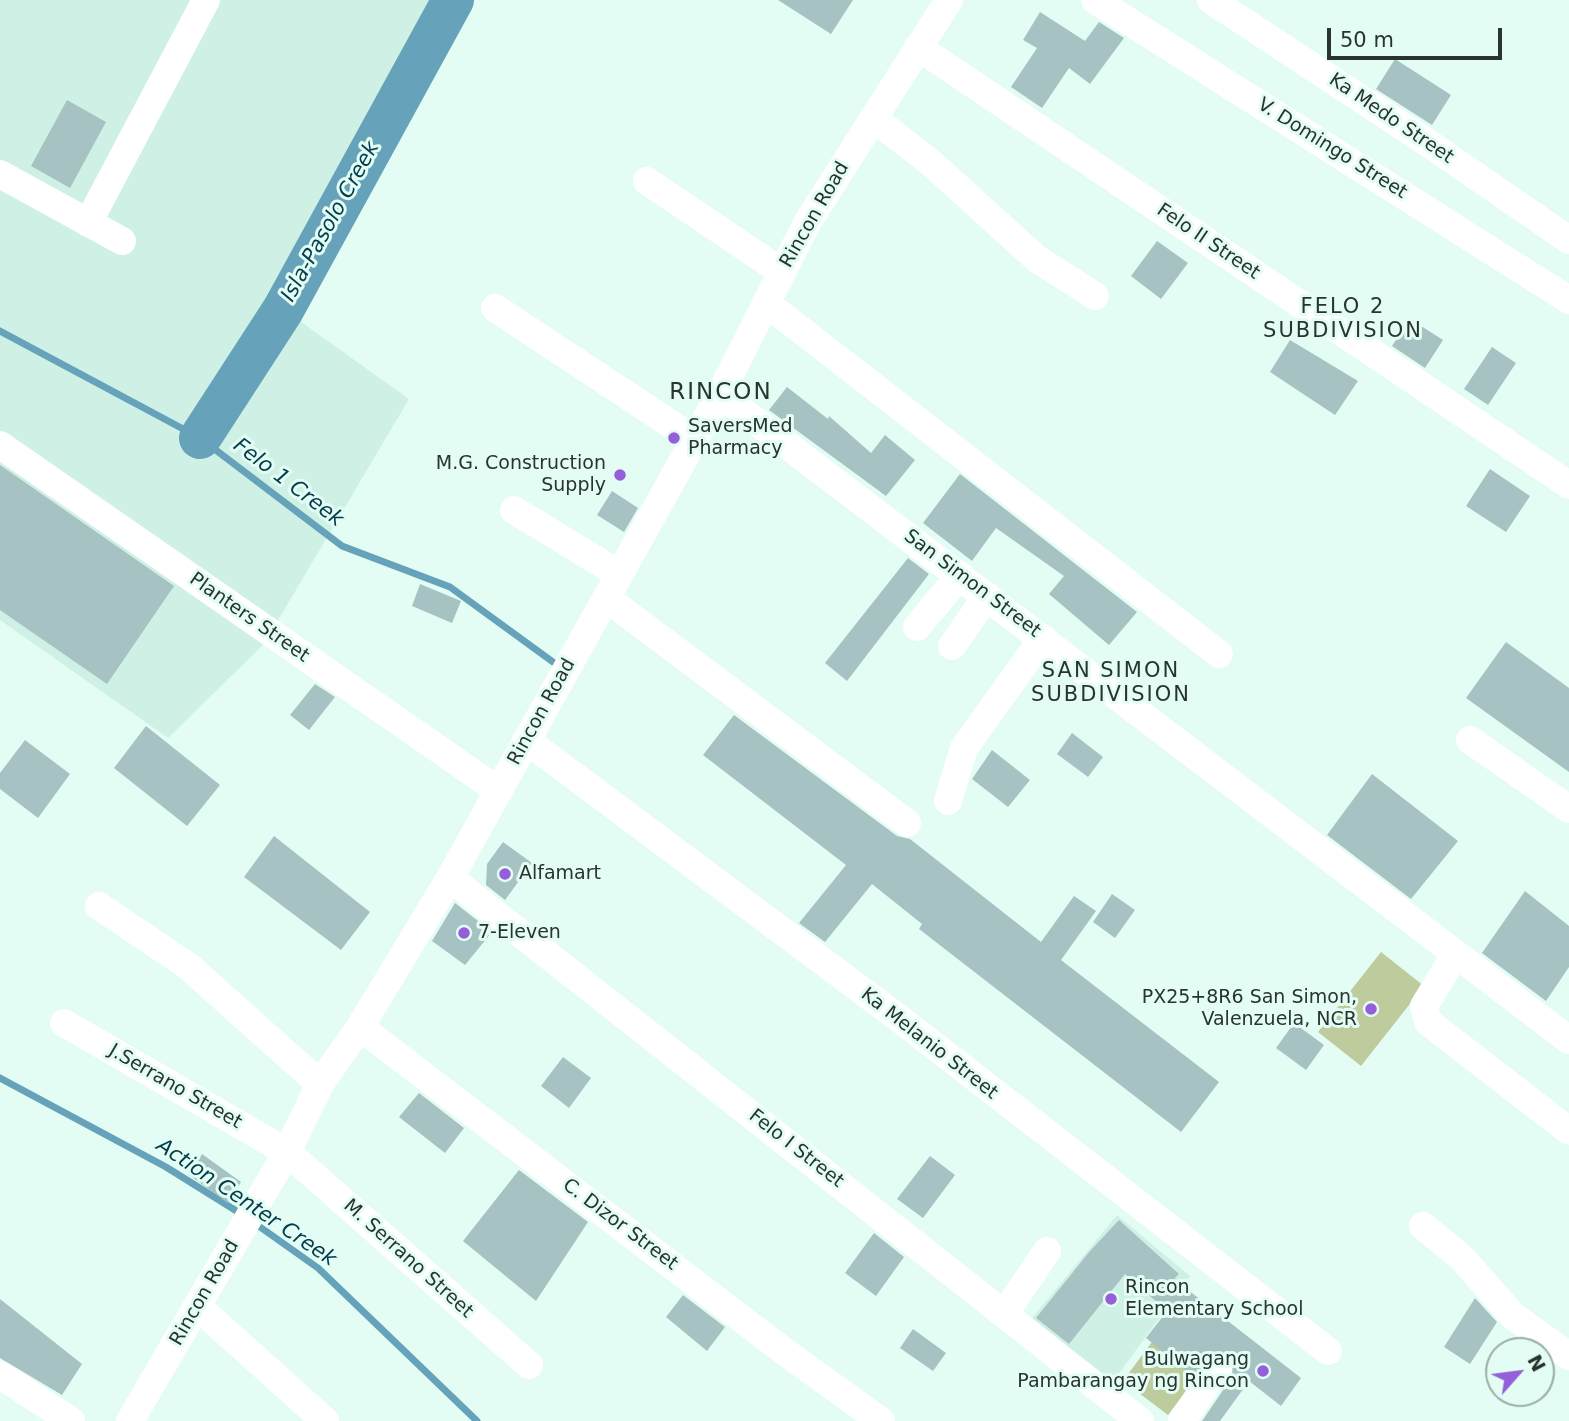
<!DOCTYPE html>
<meta charset="utf-8">
<style>
body{margin:0}
#map{position:relative;width:1569px;height:1421px;overflow:hidden;background:#e3fdf4;font-family:"DejaVu Sans",sans-serif}
canvas{display:block}
.north{position:absolute;left:1485px;top:1337px;width:70px;height:70px;box-sizing:border-box;background:#e3fdf4;border:2px solid #99aca6;border-radius:50%;rotate:62deg;font-size:19px;font-weight:700;line-height:28px;text-align:center;color:#293330}
.north::after{content:'';display:block;margin:auto;width:24px;height:32px;background:#945fd8;clip-path:polygon(50% 0,100% 100%,50% 72%,0 100%)}
.scale{position:absolute;left:1327px;top:28px;width:175px;height:32px;box-sizing:border-box;border:4px solid #293330;border-top:0;padding-left:9px;font-size:21px;line-height:24px;white-space:nowrap;color:#293330;-webkit-text-stroke:5px #e3fdf4;paint-order:stroke}
</style>
<div id="map">
<canvas width="1569" height="1421"></canvas>
<div class="north">N</div>
<div class="scale">50 m</div>
</div>
<script>
const g = document.querySelector('canvas').getContext('2d');
g.lineJoin = 'round';
function fill(path, color) {
  g.fillStyle = color;
  g.fill(path, 'evenodd');
}
function stroke(path, color, width, dash) {
  g.strokeStyle = color;
  g.lineWidth = width;
  g.lineCap = dash ? 'butt' : 'round';
  g.setLineDash(dash || []);
  g.stroke(path);
}
function label(font, color, halo, rows, align = 'center') {
  g.font = font + ' "DejaVu Sans",sans-serif';
  g.lineWidth = 6;
  g.setLineDash([]);
  g.textBaseline = 'middle';
  g.strokeStyle = halo;
  g.fillStyle = color;
  for (const [text, x, y, turn = 0] of rows) {
    g.save();
    g.translate(x, y);
    g.rotate((+turn || 0) * Math.PI / 180);
    g.textAlign = isNaN(turn) ? turn : align;
    if (halo) g.strokeText(text, 0, 0);
    g.fillText(text, 0, 0);
    g.restore();
  }
}
fill(new Path2D(`
 M0,0H454L283,309L409,399L264,644L168,738L0,620Z
 M1117,1215L1190,1276L1112,1383L1029,1322Z`), '#cff1e5');
fill(new Path2D(`
 M1381,952L1424,986L1361,1066L1318,1032Z
 M1186,1296L1231,1331L1168,1415L1123,1381Z`), '#bdcb9d');
stroke(new Path2D(`
 M0,331L200,438L342,546L450,587L553,662
 M0,1078L166,1167L243,1215
 M253,1222L318,1268L477,1421`), '#66a3ba', 7);
stroke(new Path2D(`
 M200,438L283,310L453,0`), '#66a3ba', 42);
fill(new Path2D(`
 M778,0H853L831,34Z
 M1040,12L1085,41L1099,22L1124,38L1090,84L1069,68L1042,108L1011,87L1037,48L1023,40Z
 M1395,59L1451,95L1432,125L1376,89Z
 M67,100L106,122L70,188L31,166Z
 M1157,241L1188,263L1161,299L1131,276Z
 M1410,319L1443,340L1425,368L1392,346Z
 M1290,340L1358,381L1335,415L1270,372Z
 M1492,347L1516,363L1488,405L1464,389Z
 M787,387L828,419L829,416L871,453L885,435L915,460L886,496L769,410Z
 M0,465L174,586L107,684L0,610Z
 M1490,469L1530,496L1506,532L1466,506Z
 M960,474L1137,612L1109,645L1049,594L1064,576L996,528L972,561L923,523Z
 M612,491L638,508L624,532L597,515Z
 M908,558L929,574L847,681L825,663Z
 M420,584L461,601L452,623L412,606Z
 M1506,642L1569,688V772L1466,698Z
 M315,684L335,697L309,730L290,715Z
 M734,715L897,836L910,839L1041,942L1074,896L1096,911L1061,960L1219,1082L1181,1132L919,929L922,924L872,884L825,942L799,923L846,865L703,755Z
 M146,726L220,785L187,826L114,768Z
 M1072,733L1103,757L1088,777L1057,754Z
 M25,740L70,774L38,818L0,789V773Z
 M992,750L1030,780L1008,807L972,779Z
 M1372,774L1458,841L1411,899L1327,835Z
 M274,836L370,912L341,950L244,877Z
 M503,842L532,863L505,900L486,885L487,864Z
 M1525,891L1569,926V967L1546,1001L1482,953Z
 M1112,894L1135,910L1115,938L1093,922Z
 M455,903L492,932L465,965L432,941Z
 M1294,1023L1324,1045L1306,1070L1276,1048Z
 M563,1057L591,1078L569,1108L541,1086Z
 M419,1093L464,1128L445,1153L399,1117Z
 M202,1154L241,1182L228,1203L189,1175Z
 M930,1156L955,1175L923,1218L897,1199Z
 M519,1170L588,1222L536,1301L463,1241Z
 M1119,1220L1179,1274L1174,1279L1301,1378L1281,1406L1249,1381L1220,1421H1202L1232,1377L1233,1360L1220,1352L1211,1353L1193,1376L1146,1338L1167,1311L1125,1274L1069,1344L1036,1318L1090,1251Z
 M874,1233L904,1257L876,1296L845,1273Z
 M683,1295L725,1327L707,1351L666,1317Z
 M1475,1298L1497,1322L1470,1364L1444,1347Z
 M0,1299L82,1364L62,1395L0,1358Z
 M913,1329L946,1353L933,1371L900,1348Z`), '#a6c2c2');
stroke(new Path2D(`
 M1095,0L1569,300
 M1211,0L1428,143L1569,240
 M918,47L1569,485
 M873,118L930,162L1037,259L1095,296
 M0,174L122,241
 M647,181L782,272
 M88,223L206,0
 M766,303L1219,654
 M495,308L695,440
 M720,394L1569,1040
 M0,445L499,791
 M514,510L619,574
 M606,598L907,823
 M917,627L960,575
 M952,646L987,596
 M526,740L896,1016L1328,1351
 M1470,740L1569,809
 M948,801L964,748L1043,638
 M450,878L1140,1421
 M99,906L188,966L320,1084
 M1455,955L1424,1006L1428,1022L1569,1131
 M64,1023L287,1152L529,1365
 M360,1027L785,1352L881,1421
 M1423,1226L1462,1258L1513,1316L1569,1356
 M197,1306L325,1421
 M1005,1313L1047,1251
 M0,1375L71,1421
 M130,1421L287,1152L320,1084L360,1027L450,878L720,394L807,223L949,0
 M1182,1421L1218,1368`), '#fff', 28);
for (const [x, y, r, color] of [
 [674,438,7,"#945fd8"],
 [620,475,7,"#945fd8"],
 [505,874,7,"#945fd8"],
 [464,933,7,"#945fd8"],
 [1371,1009,7,"#945fd8"],
 [1111,1299,7,"#945fd8"],
 [1263,1371,7,"#945fd8"]
]) {
  const dot = new Path2D();
  dot.arc(x, y, r, 0, 2 * Math.PI);
  g.fillStyle = color;
  g.fill(dot);
  stroke(dot, '#e3fdf4', 2.5);
}
label('19px', '#293330', '#e3fdf4', [
 ["Ka Medo Street",1391,119,34],
 ["V. Domingo Street",1332,149,32],
 ["Rincon Road",815,215,-60],
 ["Felo II Street",1208,242,34],
 ["San Simon Street",972,584,37],
 ["Planters Street",249,618,35],
 ["Rincon Road",542,712,-61],
 ["Ka Melanio Street",929,1044,38],
 ["J.Serrano Street",175,1087,30],
 ["Felo Ⅰ Street",796,1149,38],
 ["C. Dizor Street",620,1225,37],
 ["M. Serrano Street",408,1259,42],
 ["Rincon Road",205,1293,-60]
]);
label('19px', '#293330', '#e3fdf4', [
 ["SaversMed",688,427],
 ["Pharmacy",688,449],
 ["M.G. Construction",606,464,"right"],
 ["Supply",606,486,"right"],
 ["Alfamart",519,874],
 ["7-Eleven",478,933],
 ["PX25+8R6 San Simon,",1357,998,"right"],
 ["Valenzuela, NCR",1357,1020,"right"],
 ["Rincon",1125,1288],
 ["Elementary School",1125,1310],
 ["Bulwagang",1249,1360,"right"],
 ["Pambarangay ng Rincon",1249,1382,"right"]
], 'left');
label('italic 21px', '#033c4d', '#e3fdf4', [
 ["Isla-Pasolo Creek",331,222,-61],
 ["Felo 1 Creek",288,483,37],
 ["Action Center Creek",246,1203,34]
]);
g.letterSpacing = '2px';
label('21px', '#293330', '#e3fdf4', [
 ["FELO 2",1343,308],
 ["SUBDIVISION",1343,332],
 ["SAN SIMON",1111,672],
 ["SUBDIVISION",1111,696]
]);
g.letterSpacing = '0px';
g.letterSpacing = '2px';
label('23px', '#293330', '#e3fdf4', [
 ["RINCON",721,393]
]);
g.letterSpacing = '0px';
</script>
